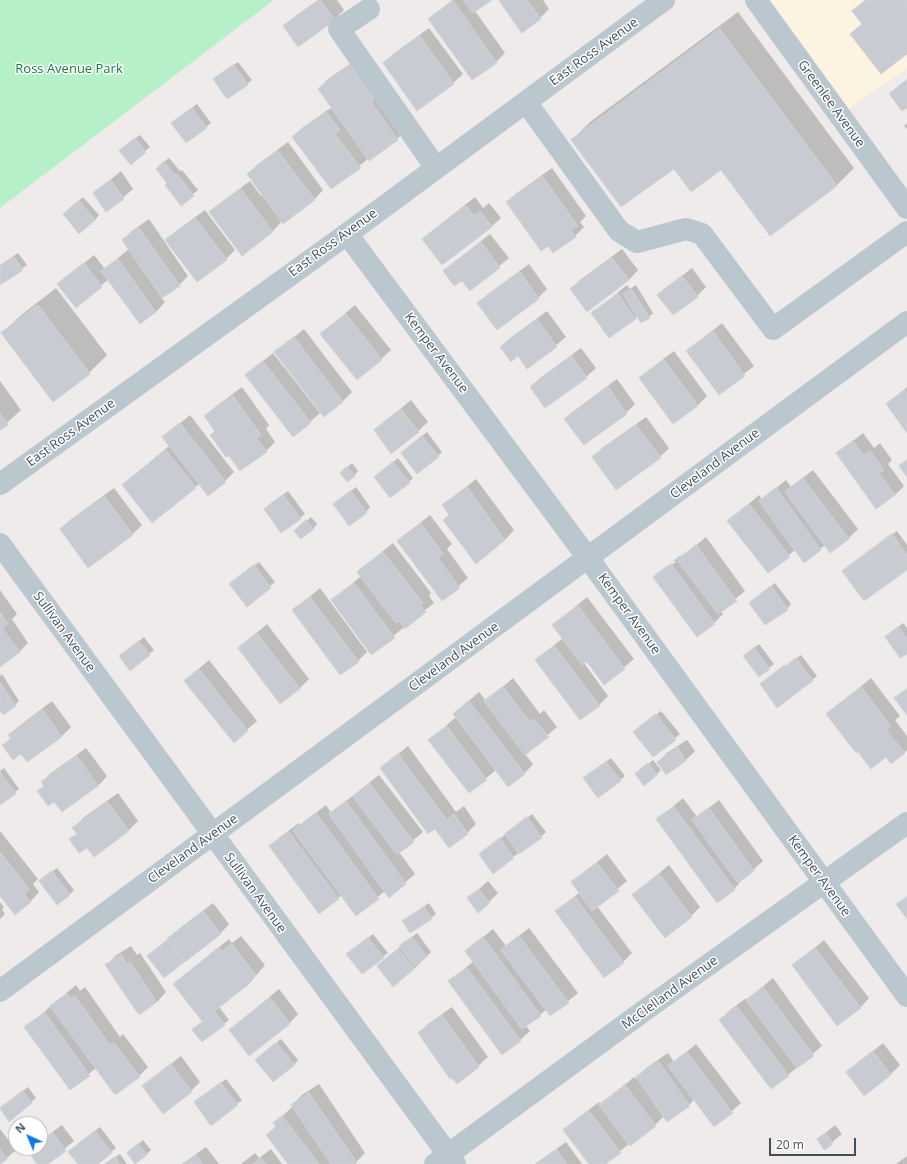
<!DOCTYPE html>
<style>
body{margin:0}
#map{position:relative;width:907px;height:1164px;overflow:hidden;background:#efebeb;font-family:"Open Sans",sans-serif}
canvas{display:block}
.north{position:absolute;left:8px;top:1116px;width:40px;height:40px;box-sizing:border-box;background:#fff;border:1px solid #b4b9bd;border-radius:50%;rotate:316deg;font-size:11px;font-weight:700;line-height:16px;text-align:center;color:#43505a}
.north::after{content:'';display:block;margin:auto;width:14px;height:18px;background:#0e7ae5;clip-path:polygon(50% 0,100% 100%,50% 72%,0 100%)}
.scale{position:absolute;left:769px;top:1138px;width:87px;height:18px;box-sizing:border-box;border:2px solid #43505a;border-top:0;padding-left:5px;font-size:12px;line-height:14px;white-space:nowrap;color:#43505a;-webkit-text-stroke:3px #fff;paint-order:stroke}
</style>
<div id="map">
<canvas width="907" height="1164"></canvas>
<div class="north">N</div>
<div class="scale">20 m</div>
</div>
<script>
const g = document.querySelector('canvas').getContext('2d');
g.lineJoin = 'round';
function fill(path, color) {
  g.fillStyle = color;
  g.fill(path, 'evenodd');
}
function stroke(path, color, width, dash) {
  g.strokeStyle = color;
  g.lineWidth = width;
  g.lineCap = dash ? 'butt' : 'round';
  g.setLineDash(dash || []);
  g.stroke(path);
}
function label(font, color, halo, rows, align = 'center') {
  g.font = font + ' "Open Sans",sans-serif';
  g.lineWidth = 3;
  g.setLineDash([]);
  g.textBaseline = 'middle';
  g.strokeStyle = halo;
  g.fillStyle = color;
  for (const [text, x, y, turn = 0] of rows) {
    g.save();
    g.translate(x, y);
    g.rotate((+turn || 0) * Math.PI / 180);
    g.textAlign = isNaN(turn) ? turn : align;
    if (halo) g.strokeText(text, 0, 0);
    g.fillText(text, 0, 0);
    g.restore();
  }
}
fill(new Path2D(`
 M756,0H907V68L840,115Z`), '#fcf3e1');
fill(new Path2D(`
 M0,0H274L0,208Z`), '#b5f0c8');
fill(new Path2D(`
 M318,0H337L344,10L335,19L284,26L294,17Z
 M452,0H490L475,11L505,53L496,62L430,19Z
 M500,0H543L549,9L540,18Z
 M738,12L854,168L836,186L721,169L674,167L572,140L590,122Z
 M429,28L463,74L453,83L417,109L384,63L393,54Z
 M360,57L406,130L397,139L369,158L332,188L293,137L302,128L332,107L319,89L328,79Z
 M238,62L252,80L247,84L219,75Z
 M907,79V106L890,94Z
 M197,104L211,123L186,142L177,119Z
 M907,123V129L904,126Z
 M140,135L150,147L145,151L125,146Z
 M288,142L323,190L314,200L282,221L272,232L210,212L220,203L250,181L261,196L263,195L248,174L257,165Z
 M169,158L180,171L182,170L198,190L181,205L168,183L161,164Z
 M552,168L586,216L580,222L584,227L575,236L508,202L517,193Z
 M121,171L133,189L107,211L94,193Z
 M83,197L99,215L95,220L68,210Z
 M475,197L483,208L489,203L501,218L491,227L424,239L433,230Z
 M205,210L235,250L226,259L167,240L176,231Z
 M149,219L188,276L179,285L161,297L165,302L156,312L140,322L109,279L76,306L59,284L94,255L105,269L129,249L123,240L132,231Z
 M490,234L509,258L470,290L462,279L444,271Z
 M622,249L638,270L629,280L571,289L580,280Z
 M18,253L27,265L0,284V265Z
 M529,264L547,289L538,298L479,303L488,294Z
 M692,268L706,287L697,296L658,295Z
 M627,285L630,289L636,285L653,313L649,317L638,315L635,318L593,313Z
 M56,288L107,355L89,373L53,401L2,333L20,316Z
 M355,305L391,350L381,359L321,334Z
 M547,311L566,337L528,368L518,355L501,347L510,338Z
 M722,323L754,366L719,394L687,351Z
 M304,329L352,392L342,402L276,352Z
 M581,348L596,368L586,377L531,387L540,378Z
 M674,351L707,396L698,405L673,423L641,378L650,369Z
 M273,353L320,413L310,422L246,375Z
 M617,379L635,404L626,413L566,419L575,410Z
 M0,381L21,410L0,429Z
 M242,387L269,425L266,429L275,442L266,451L216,431L205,416L215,407Z
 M907,387V431L887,404Z
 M411,400L428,422L418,431L375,430Z
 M190,415L234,472L225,481L199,484L152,522L123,485L170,445L164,437Z
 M646,417L669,448L660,457L593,458L602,448Z
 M427,432L442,452L438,456L406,449Z
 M863,433L874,448L880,443L892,460L888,464L904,486L895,495L838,453Z
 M398,458L413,478L409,482L375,477Z
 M352,463L358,471L354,476L345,469Z
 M813,470L858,529L848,539L825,545L804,561L796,549L769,572L729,521L759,495L762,499L786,480L791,487Z
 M476,479L514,530L505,540L450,514L444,505Z
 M356,487L370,507L366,512L334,504Z
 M114,488L142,525L133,534L89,567L61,529L70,520Z
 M288,491L305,514L300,518L269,505Z
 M430,515L452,544L447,549L468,578L442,600L398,541Z
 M311,517L317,524L313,529L300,527Z
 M897,531L907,545V568L844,571Z
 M706,537L745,591L721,611L723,614L714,623L655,577L663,568V571L676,562L674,560L664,568L681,555L682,557Z
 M393,543L431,593L429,596L434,603L371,654L332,601L361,576L358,572L368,563Z
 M259,562L275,582L247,605L235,580Z
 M775,583L791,604L787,609L750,603Z
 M320,588L367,652L358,661L294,610Z
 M0,590L17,614L12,619L28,643L19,652L0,665Z
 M587,597L634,659L604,684L587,661L584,663L608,696L599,705L536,660L563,638L553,625Z
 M903,623L907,628V652L886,637Z
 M267,624L309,679L299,689L239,648Z
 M144,637L154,650L130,669L125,652Z
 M759,644L774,664L759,676L749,652Z
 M801,655L817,676L778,706L761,684Z
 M209,660L257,721L234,741L185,681Z
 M2,674L19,701L15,705L0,709V676Z
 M513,678L540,714L544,710L557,727L525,754L533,764L524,774L496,770L469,792L430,740L456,717L454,714L479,692L486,701Z
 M871,678L900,716L895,720L907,736V750L904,753L886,756L827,714Z
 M52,701L71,727L62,736L28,761L21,752L3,745L11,738L9,735L19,726Z
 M661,711L680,734L653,756L639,727Z
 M687,740L695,751L686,760L666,774L658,762L667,753Z
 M408,746L456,812L464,806L476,824L467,833L435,828L381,768Z
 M86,748L107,776L98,786L54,801L42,782L51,773Z
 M611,758L625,776L620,780L589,774Z
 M653,760L661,770L656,775L640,770Z
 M4,768L19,789L0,804V771Z
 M379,775L423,832L399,852L415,874L389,896L385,891L356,914L342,895L338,898L271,846L280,837L299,823L300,825L326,805L331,813Z
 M118,793L138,821L129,830L94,855L87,846L71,840L78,832L74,828L83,818Z
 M683,798L697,817L719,800L763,861L743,879L734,889L718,901L657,820Z
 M532,814L546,832L541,837L513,857L480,854Z
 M0,831L38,879L33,884L39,892L30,902L0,894Z
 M607,854L627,881L597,906L632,953L623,962L557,911L580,892L572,882Z
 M669,865L700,907L691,916L633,895Z
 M57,868L74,890L69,895L40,881Z
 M488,881L498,893L489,902L468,899Z
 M0,902L4,907L2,910L5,914L0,919Z
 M213,903L229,924L220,934L183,961L153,952L178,930Z
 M429,903L436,914L431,918L403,922Z
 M529,928L578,993L551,1015L547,1009L526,1026L530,1031L520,1040L449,981L474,961L466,951L493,929L506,946Z
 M417,933L431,952L414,969L378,966Z
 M373,934L388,953L362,973L352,950Z
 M241,936L265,965L249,984L219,1007L229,1020L202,1041L193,1030L204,1021L174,984L229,939L232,943Z
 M824,940L869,998L860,1008L793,966Z
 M131,946L137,955L140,953L166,992L157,1002L106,966L115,956Z
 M773,978L822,1046L788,1075L720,1020L729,1011L746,998L747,1000Z
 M76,985L80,991L85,987L120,1037L123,1034L148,1067L139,1076L96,1068L70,1089L26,1027Z
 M279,989L298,1014L289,1024L230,1030Z
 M452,1007L488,1057L478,1066L419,1033L428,1024Z
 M281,1039L298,1060L294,1065L260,1056Z
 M883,1043L900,1065L890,1075L847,1072Z
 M696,1044L741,1103L715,1126L695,1099L689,1105L664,1116L655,1125L630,1143L604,1164H590L564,1130L574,1121L599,1102L601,1105L634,1077L636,1079L646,1068L668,1053L674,1062Z
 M181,1056L200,1082L191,1091L143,1086Z
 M226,1079L242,1100L211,1124L195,1102Z
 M319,1084L365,1153L354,1164H290L267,1135L276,1126L275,1123L293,1106L292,1105L302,1095Z
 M28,1087L36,1098L9,1121L0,1109Z
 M62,1125L74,1141L46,1164H38L32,1148H40V1141Z
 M835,1125L842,1134L825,1148L818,1139Z
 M100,1127L116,1148L96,1164H79L74,1148Z
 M0,1129L16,1150L0,1164Z
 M143,1140L151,1150L146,1155L128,1153Z
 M566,1142L582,1164H535Z
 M206,1147L219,1164H182Z
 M271,1149L282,1164H241L255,1153L259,1158Z
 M120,1154L127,1164H105Z
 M907,1156V1164H896Z`), '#0003');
const building = new Path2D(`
 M320,0L335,20L298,47L283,26Z
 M464,0H492L473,13Z
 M499,0H527L541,19L522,33Z
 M866,0H907V54L881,74L850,34L862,24L852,11Z
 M453,1L497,63L472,80L428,19Z
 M720,29L837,186L770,236L721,170L691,192L674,169L621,207L571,140Z
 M420,36L454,84L417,111L383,63Z
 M234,65L248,85L227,99L213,79Z
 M350,65L375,99L371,102L398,140L369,161L318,89Z
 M907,80V108L902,111L889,94Z
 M192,108L207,128L186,143L171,123Z
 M326,112L340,130L335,134L361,168L331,189L292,137Z
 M135,138L146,152L131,165L119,151Z
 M278,151L315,200L283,224L247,174Z
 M164,162L175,175L177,174L194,196L181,206L165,185L167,183L156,169Z
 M542,176L578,226L571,230L576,237L553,253L548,246L541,251L506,202Z
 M111,180L124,199L106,212L93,193Z
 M241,189L273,232L242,256L209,212Z
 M79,201L95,220L79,234L63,214Z
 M466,206L474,216L480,211L492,227L442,265L422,239Z
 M195,218L227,260L197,282L165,240Z
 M139,228L180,286L162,298L122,240Z
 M481,242L500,268L470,291L462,281L454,286L443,271Z
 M14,257L23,270L0,285V266Z
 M612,258L629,280L587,312L570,289Z
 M118,259L156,312L140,324L101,271Z
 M84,263L102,287L76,308L57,284Z
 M520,272L539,299L497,330L477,303Z
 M682,276L698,297L673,315L657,295Z
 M631,289L650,318L641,323L623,294Z
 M618,294L636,319L609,338L591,313Z
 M38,305L90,374L53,402L1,333Z
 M346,314L382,360L357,380L320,334Z
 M537,319L557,347L527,369L518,356L511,362L500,347Z
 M713,331L745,376L719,395L686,351Z
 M294,337L343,402L324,417L274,352Z
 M572,356L587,378L545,408L530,387Z
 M664,360L698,406L673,424L639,378Z
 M263,361L311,423L293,437L245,375Z
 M608,387L627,414L584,445L564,419Z
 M905,390L907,393V433L886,404Z
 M233,396L261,435L256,438L267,452L240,471L229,456L226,457L210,435L215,431L204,416Z
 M401,409L419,432L391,454L374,430Z
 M0,413L8,425L0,430Z
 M180,423L226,482L208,496L162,437Z
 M636,425L661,458L616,490L592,457Z
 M422,436L439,457L417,474L401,453Z
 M853,441L864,456L870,451L884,470L879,473L895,495L876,509L836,453Z
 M166,450L196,488L152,523L122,485Z
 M907,460V477L899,466Z
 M393,462L410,483L390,498L374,477Z
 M347,467L355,476L347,482L340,473Z
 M803,478L849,539L830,553L785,492Z
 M467,487L505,540L476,564L443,520L449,515L442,505Z
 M776,488L821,550L804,563L759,501Z
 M351,491L367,513L349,526L333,504Z
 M283,495L301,519L281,533L264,509Z
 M104,496L133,535L88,568L60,529Z
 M749,504L790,557L768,573L727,521Z
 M306,520L314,529L301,539L294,531Z
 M421,523L443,554L438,558L460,588L442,601L397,541Z
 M892,534L907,555V570L864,601L842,571Z
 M696,545L737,601L718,614L677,560Z
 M383,552L423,603L420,605L426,612L405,629L399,621L396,623L357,572Z
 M671,564L715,624L697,637L653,577Z
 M254,565L271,588L247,607L229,584Z
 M354,583L395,638L371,655L331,600Z
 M771,586L788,610L765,625L749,603Z
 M310,597L359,662L340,675L292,610Z
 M578,606L625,669L604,685L587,662L582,665L552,625Z
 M0,612L8,624L2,628L20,652L0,667Z
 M898,627L907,638V654L900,658L885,637Z
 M257,633L300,689L280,704L238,648Z
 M139,641L150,655L130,671L119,656Z
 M554,646L600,706L580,720L535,660Z
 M754,648L770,669L759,677L743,656Z
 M796,658L813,681L803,688L787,665Z
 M785,665L802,689L777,708L760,684Z
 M199,669L248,731L234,743L184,681Z
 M0,683L16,706L3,715L0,711Z
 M503,687L530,722L534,719L549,737L525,755L484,701Z
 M861,687L891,726L886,730L905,753L891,764L886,757L871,769L858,752L856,753L826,714Z
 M907,689V715L894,698Z
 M469,701L525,774L508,787L453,714Z
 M43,710L62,737L27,762L21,754L13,760L2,745L11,739L8,735Z
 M656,714L676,740L653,757L633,732Z
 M447,726L487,780L469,793L428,740Z
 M678,748L686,761L666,775L657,762Z
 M398,754L447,820L454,814L468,834L449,848L435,829L428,834L380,768Z
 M77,756L98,786L62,812L54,802L48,806L37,791L44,786L41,782Z
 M606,762L621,781L598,798L583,778Z
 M648,763L657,775L644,786L635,774Z
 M0,772L16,794L0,805Z
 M370,784L414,842L397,855L353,797Z
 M346,801L406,884L389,898L329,814Z
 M108,802L129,831L94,857L87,848L79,853L69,839L77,834L72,828Z
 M674,807L735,890L717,903L656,819Z
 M709,808L754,871L738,883L692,820Z
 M316,813L379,899L356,916L293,831Z
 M527,817L542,838L519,854L505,834Z
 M289,832L339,899L319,914L269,846Z
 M500,838L514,858L493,874L479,854Z
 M0,852L29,889L24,894L31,902L15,915L0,896Z
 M597,863L619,891L592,911L571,882Z
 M52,871L70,895L57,905L39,881Z
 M659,874L692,917L665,938L632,895Z
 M479,889L490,903L478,913L467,898Z
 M575,897L624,963L604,978L555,911Z
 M907,897V919L896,904Z
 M424,907L432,919L410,933L402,921Z
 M203,911L221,934L185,962L167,939Z
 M519,936L569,1003L550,1016L501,950Z
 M412,937L427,957L414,966L399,946Z
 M483,937L541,1016L522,1029L465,951Z
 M368,938L384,958L362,974L346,954Z
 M167,941L184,962L164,978L147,956Z
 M232,944L256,975L248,982L249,984L202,1021L173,984L219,947L222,951Z
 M815,948L861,1008L837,1026L792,965Z
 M398,949L414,969L393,987L377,966Z
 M121,955L127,964L130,962L157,1002L139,1015L105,965Z
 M467,968L521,1041L502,1055L448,981Z
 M763,987L814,1056L797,1068L746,1000Z
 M67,994L71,999L75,996L110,1045L114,1043L140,1077L115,1095L50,1006Z
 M270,998L290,1024L249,1056L229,1030Z
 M737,1007L789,1076L771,1089L719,1020Z
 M215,1012L225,1025L202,1042L192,1030Z
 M45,1013L90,1076L70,1090L24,1027Z
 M442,1015L479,1067L457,1084L452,1078L450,1079L418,1033Z
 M276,1043L295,1065L273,1082L255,1060Z
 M873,1051L891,1075L864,1096L846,1072Z
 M687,1052L733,1113L714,1127L668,1066Z
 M658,1061L690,1106L667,1122L636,1077Z
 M171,1064L192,1092L163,1114L142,1086Z
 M221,1083L238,1105L211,1126L194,1102Z
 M625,1085L656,1126L630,1146L599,1105Z
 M23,1091L32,1103L9,1122L0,1108Z
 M309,1093L357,1163L356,1164H331L291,1105Z
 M589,1111L621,1153L606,1164H589L563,1130Z
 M282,1116L319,1164H288L266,1135L276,1127L273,1123Z
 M95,1131L112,1153L98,1164H78L68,1152Z
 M53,1133L66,1151L48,1164H37L28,1151L32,1148H40V1142Z
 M826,1133L833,1144L824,1150L817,1139Z
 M138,1144L147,1155L135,1164L127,1153Z
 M0,1150L7,1159L1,1164H0Z
 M557,1150L567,1164H537Z
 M196,1155L203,1164H184Z
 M115,1157L120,1164H105Z
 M261,1158L266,1164H253Z`);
fill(building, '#c8cbd1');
stroke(building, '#cfd2d8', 1);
stroke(new Path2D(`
 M756,0L907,208
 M369,9L339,29L436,168
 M526,102L619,231L637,242L686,229L702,234L773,329L907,232
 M347,234L588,558L907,996
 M0,484L347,234L664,0
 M0,544L455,1164
 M0,991L907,322
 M435,1164L645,1010L907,823`), '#bbc7cf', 22);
label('13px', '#43505a', '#fff', [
 ["East Ross Avenue",594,52,-36],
 ["Greenlee Avenue",831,104,54],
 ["East Ross Avenue",333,243,-36],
 ["Kemper Avenue",436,353,53],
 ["East Ross Avenue",71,433,-36],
 ["Cleveland Avenue",715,464,-37],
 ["Kemper Avenue",629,614,54],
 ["Sullivan Avenue",64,632,54],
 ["Cleveland Avenue",454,657,-36],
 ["Cleveland Avenue",193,849,-36],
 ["Kemper Avenue",819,876,54],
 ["Sullivan Avenue",255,893,54],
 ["McClelland Avenue",670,993,-36]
]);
label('13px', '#117e40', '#fff', [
 ["Ross Avenue Park",69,69]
]);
</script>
